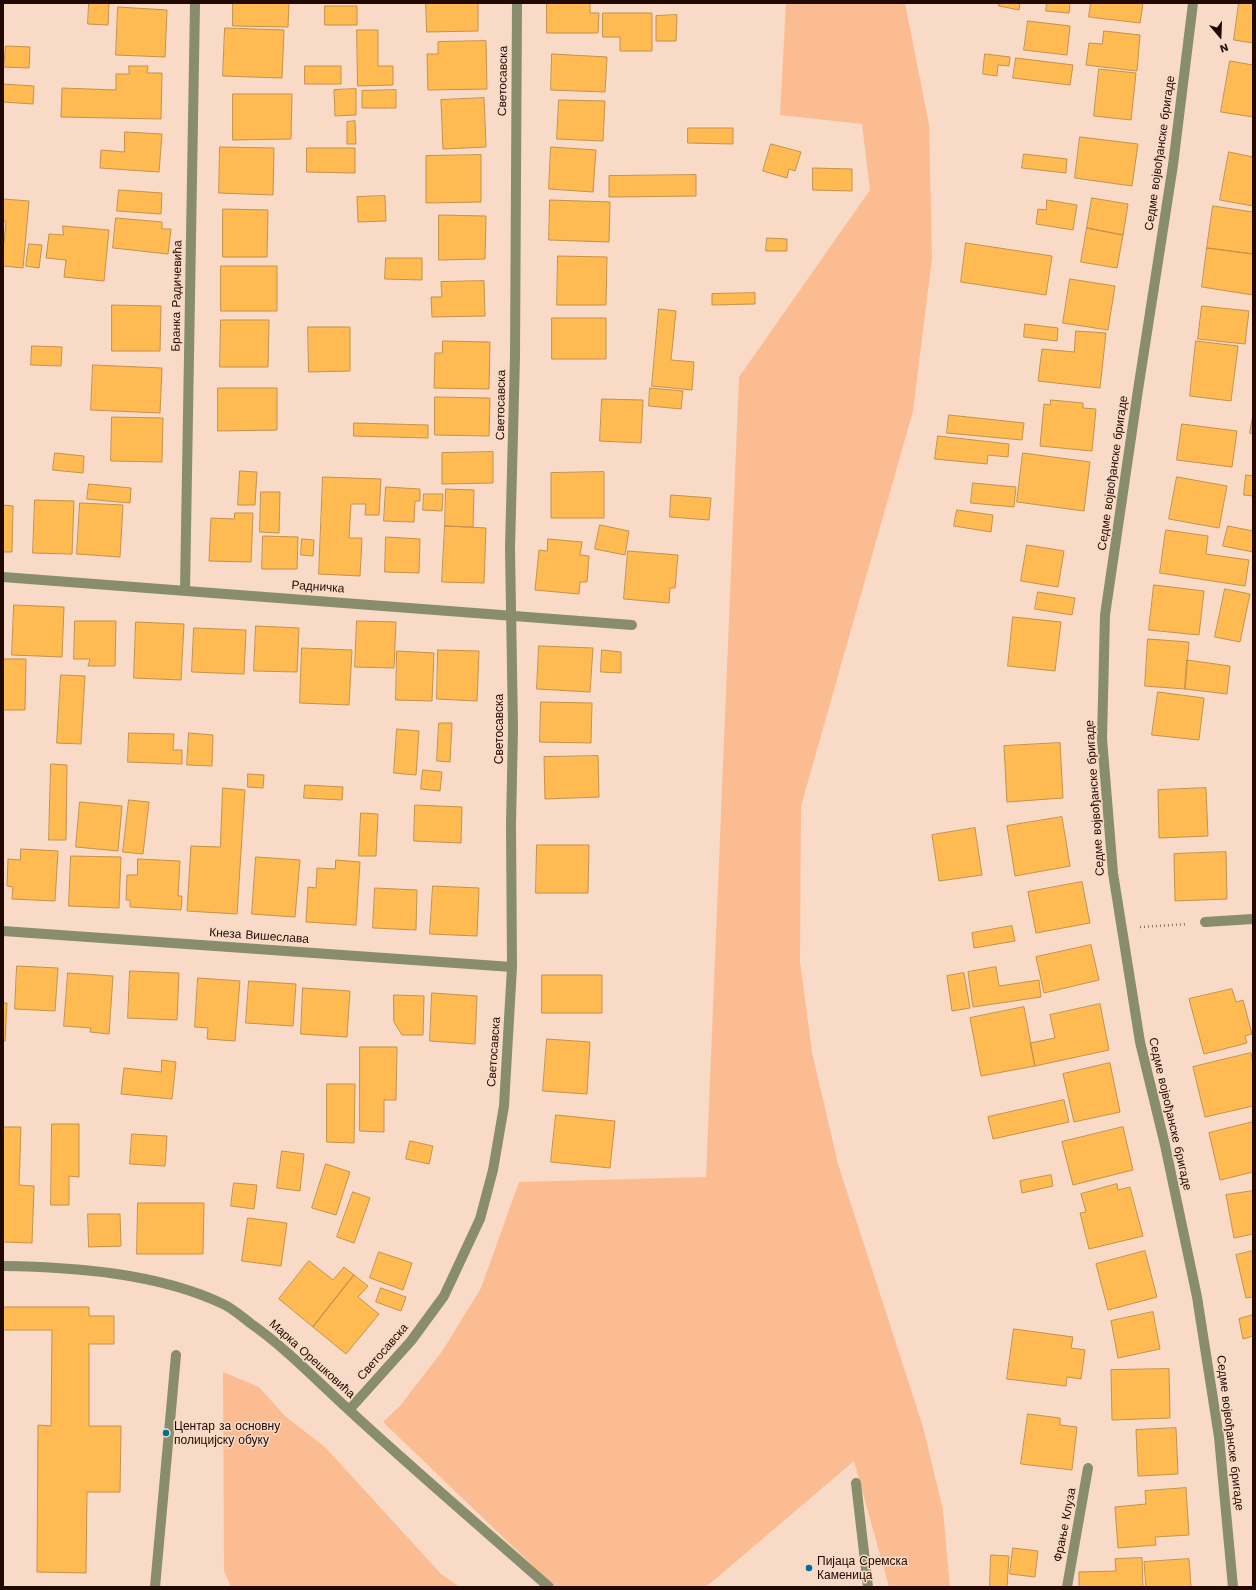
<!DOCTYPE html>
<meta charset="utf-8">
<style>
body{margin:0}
#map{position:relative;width:1256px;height:1590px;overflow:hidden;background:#f8dac7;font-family:"Work Sans",sans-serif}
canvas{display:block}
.frame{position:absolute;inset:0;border:4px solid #210800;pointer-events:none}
.north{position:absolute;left:1200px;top:16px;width:40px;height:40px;-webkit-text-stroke:3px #f8dac7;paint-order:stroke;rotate:161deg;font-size:11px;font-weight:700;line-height:16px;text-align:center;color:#210800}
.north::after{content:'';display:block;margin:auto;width:14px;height:18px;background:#210800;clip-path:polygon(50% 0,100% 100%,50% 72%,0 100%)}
</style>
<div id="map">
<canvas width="1256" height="1590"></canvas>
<div class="frame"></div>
<div class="north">N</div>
</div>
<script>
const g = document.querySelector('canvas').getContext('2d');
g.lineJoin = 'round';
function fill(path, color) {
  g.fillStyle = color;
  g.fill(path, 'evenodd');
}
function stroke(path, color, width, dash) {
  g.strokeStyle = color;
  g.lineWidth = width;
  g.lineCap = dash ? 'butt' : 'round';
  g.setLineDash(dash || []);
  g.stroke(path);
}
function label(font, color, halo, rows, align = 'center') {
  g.font = font + ' "Work Sans",sans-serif';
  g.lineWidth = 3;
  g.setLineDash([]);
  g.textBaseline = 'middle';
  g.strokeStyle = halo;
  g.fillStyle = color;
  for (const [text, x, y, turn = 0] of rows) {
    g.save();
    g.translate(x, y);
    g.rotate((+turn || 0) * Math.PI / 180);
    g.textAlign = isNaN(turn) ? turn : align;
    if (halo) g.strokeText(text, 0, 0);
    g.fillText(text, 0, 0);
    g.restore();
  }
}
fill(new Path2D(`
 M786,3H905L929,125L932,258L913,411L801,806L800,962L812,1052L838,1164L923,1427L943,1510L950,1587H889L854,1461L706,1587H555L383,1422L400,1406L443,1350L481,1288L519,1182L706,1177L739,377L870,190L862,124L780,115Z
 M223,1372L259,1387L285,1416L326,1448L441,1574L460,1587H231L224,1571Z`), '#fcbc91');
const building = new Path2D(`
 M89,3H109L108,25L88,24Z
 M233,3H289L288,27L233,26Z
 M426,3H478V31L427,32Z
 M547,3H590V13H599L598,33H547Z
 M999,3H1020L1019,10L999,6Z
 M1047,3H1070L1069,13L1046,11Z
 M1091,3H1143L1140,23L1089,17Z
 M1239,3H1253V43L1234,40Z
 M325,6H357V25H325Z
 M118,7L167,10L165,57L116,55Z
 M603,13H652V51H620V37H603Z
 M677,15L676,41H656V16Z
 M1028,21L1070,26L1067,55L1024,50Z
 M225,28L284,30L282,78L223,76Z
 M357,30H378V66H393V85L358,86Z
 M1104,31L1140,35L1137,71L1086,65L1089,43L1102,44Z
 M486,41L487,89L428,90L427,54H438V42Z
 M6,46L30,47L29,68L4,67Z
 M552,54L607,57L605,92L551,90Z
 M985,54L1010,57L1009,66L998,65L997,76L983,74Z
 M1016,58L1073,65L1070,85L1013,78Z
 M1230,61L1253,65V117L1221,112Z
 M129,66H148L147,73H162L161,119L61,117L62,88L116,90V74H129Z
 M305,66H341V84H305Z
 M1099,69L1136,73L1131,120L1094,116Z
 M3,84L34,86L33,104L3,102Z
 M356,89V115L335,116L334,90Z
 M396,90V108H362V91Z
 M233,94H292L291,139L233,140Z
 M484,98L486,147L443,149L441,100Z
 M559,100L605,101L603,141L557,139Z
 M355,121L356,144H347V122Z
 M688,128H733V144L688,143Z
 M125,132L162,134L159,172L100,168L101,150L124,152Z
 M1080,137L1138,144L1132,186L1075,178Z
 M771,144L801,152L795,171L789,169L787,178L763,171Z
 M220,147L274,148L273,195L219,193Z
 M551,147L596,150L593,192L549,189Z
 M307,148H355V173L307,172Z
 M1229,152L1253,157V206L1220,200Z
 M1024,154L1067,159L1066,173L1022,168Z
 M481,155V202L426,203V156Z
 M813,168L852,169V191L813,190Z
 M696,175V196L609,197V176Z
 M119,190L162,193L161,214L117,211Z
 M385,196L386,221L358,222L357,197Z
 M1092,198L1128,204L1123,235L1087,228Z
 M3,199L29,201L23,268L3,266V243H4L6,221H3Z
 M550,200L610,202L609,242L549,240Z
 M1047,200L1077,205L1073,230L1036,224L1038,209L1046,210Z
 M1213,206L1253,212V254L1207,248Z
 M223,209L268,210L267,257H223Z
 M439,215L486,216L485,259L439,260Z
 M116,218L162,222V229H171L168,254L113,248Z
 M63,226L109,230L104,281L64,277L66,260L46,258L49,234L63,235Z
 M1087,228L1123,235L1117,268L1081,262Z
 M767,238L787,239V251H766Z
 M966,243L1052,256L1046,295L961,282Z
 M29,244L42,245L39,268L26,266Z
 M1207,248L1253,254V295L1202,287Z
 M558,256L607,257L606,305H557Z
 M386,258H422V280L385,279Z
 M221,266H277V311H221Z
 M1070,279L1115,286L1108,330L1063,323Z
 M484,281L485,316L432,317L431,297H442L441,282Z
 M755,293V304L712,305V294Z
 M112,305L161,306L160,351H112Z
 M1202,306L1249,311L1245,344L1198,339Z
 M659,309L676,311L671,360L694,362L692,390L652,386Z
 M552,318H606V359H552Z
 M221,320H269L268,367H220Z
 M1025,324L1058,328L1057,341L1024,337Z
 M308,327H350V371L309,372Z
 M1076,331L1106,333L1100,388L1038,381L1042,349L1074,352Z
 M443,341L490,342L489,389L434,388L435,353H442Z
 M1196,341L1238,346L1231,401L1190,396Z
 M32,346L62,347L61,366L31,365Z
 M93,365L162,368L160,413L91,410Z
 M218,388H277V430L218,431Z
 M650,388L683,391L681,409L649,406Z
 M435,397L490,398L489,436L435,435Z
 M602,399L643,400L641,443L600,441Z
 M1051,400L1083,403V408L1096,409L1092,451L1040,446L1044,404L1050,405Z
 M949,415L1024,423L1022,440L947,433Z
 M1253,415V434L1250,433Z
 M112,417L163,418L162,462L111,461Z
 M354,423L428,425V438L354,436Z
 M1182,424L1237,431L1232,467L1177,460Z
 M938,436L1009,444L1008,457L988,455L987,464L935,459Z
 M493,452V483L442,484V453Z
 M55,453L84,456L83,473L53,470Z
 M1023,453L1090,462L1084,511L1017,502Z
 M240,471L257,472L255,505H238Z
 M604,472V518H551V473Z
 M1246,475L1253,476V496L1244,495Z
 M323,477L381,479L379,515H365L366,504H351L349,538H362L360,576L319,574Z
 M1177,477L1227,486L1219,528L1169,519Z
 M973,483L1016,487L1014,507L971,503Z
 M89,484L131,488L130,503L87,499Z
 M386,487L420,489V501H415L414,522L384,521Z
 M446,489L474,490L473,527L445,526Z
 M261,492H280L279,533L260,532Z
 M424,494H443L442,511L423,510Z
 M671,495L711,498L709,520L670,517Z
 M35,500L74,501L72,554L33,553Z
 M80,503L123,505L120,557L77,554Z
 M3,505L13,506L12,552H3Z
 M957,510L993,515L991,532L954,526Z
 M235,513H253L251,562L209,561L211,518L234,519Z
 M600,525L629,531L625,555L595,549Z
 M445,526L486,528L484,583L442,582Z
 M1228,526L1253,531V552L1223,546Z
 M1166,530L1208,536L1206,554L1249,560L1245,586L1160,573Z
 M263,536L298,537L297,569H262Z
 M386,537L420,539L419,573L385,572Z
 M302,539L314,540L313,556L301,555Z
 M548,539L582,542L580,555L589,556L587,582H580L579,594L535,590L539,550L547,551Z
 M1027,545L1064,551L1058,587L1021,581Z
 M628,551L678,555L675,588H670L669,603L624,599Z
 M1154,585L1204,591L1199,635L1149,630Z
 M1225,589L1250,594L1240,642L1215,637Z
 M1038,592L1075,598L1072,615L1035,609Z
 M14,605L64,607L62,657L12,655Z
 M1013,617L1061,622L1055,671L1008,666Z
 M75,621H116L115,666H88L90,659H74Z
 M357,621L396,622L394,668L355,667Z
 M136,622L184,624L181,680L134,678Z
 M256,626L299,628L297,672L254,671Z
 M194,628L246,630L244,674L192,672Z
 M1148,639L1189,642L1185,689L1145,686Z
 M539,646L593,648L590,692L537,689Z
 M302,648L352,650L349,705L300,703Z
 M438,650L479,651L477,701L437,699Z
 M602,650L621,652V673L601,672Z
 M397,651L434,653L432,701L396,700Z
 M4,659H26L25,710H3Z
 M1187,660L1230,666L1227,694L1185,689Z
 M61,675L85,676L81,744L57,743Z
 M1158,692L1204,698L1199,740L1152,735Z
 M541,702L592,703L591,743L540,742Z
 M439,723H452L450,762L437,761Z
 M397,729L419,731L416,775L394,773Z
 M129,733L174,734L173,750H182V764L128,762Z
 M189,733L213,735L212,766L187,765Z
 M1060,743L1063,798L1007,802L1004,746Z
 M598,756L599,797L545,799L544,757Z
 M51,764L67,765L66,840H49Z
 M423,770L442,772L440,791L421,789Z
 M248,774L264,775L263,788L248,787Z
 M305,785L343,787L342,800L304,798Z
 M223,788L245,790L237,914L187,911L191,846L220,847Z
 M1206,788L1208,836L1159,838L1158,790Z
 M129,800L149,802L143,854L123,852Z
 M80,802L122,806L118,851L76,847Z
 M415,805L462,807L461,843L414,841Z
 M361,813L378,814L376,856H359Z
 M1062,817L1070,866L1015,876L1007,826Z
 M975,828L982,875L939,881L932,835Z
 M537,845H589L588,893H536Z
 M21,849L58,851L55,901L12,899L13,887L7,886L8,859L20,860Z
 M1226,852L1227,899L1175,901L1174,854Z
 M71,856L121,857L119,908L69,906Z
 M256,857L300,860L295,917L252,914Z
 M138,859L180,861L178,896H182L181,910L130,907V900H126L127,875H137Z
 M336,860L360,862L356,925L306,922L308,887L316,888L317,868L335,869Z
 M1082,882L1090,923L1036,933L1028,892Z
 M433,886L479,888L477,936L430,934Z
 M375,888L417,890L416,930L373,928Z
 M1012,926L1015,941L974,948L972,933Z
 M1091,945L1099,980L1044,993L1036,957Z
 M17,966L58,968L55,1011L15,1009Z
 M996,967L999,986L1039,980L1041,997L973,1007L968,972Z
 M130,971L179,973L177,1020L128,1018Z
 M68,973L113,976L109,1034L90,1032L91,1028L64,1026Z
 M964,973L970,1008L952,1011L947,976Z
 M542,975H602V1013H542Z
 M198,978L240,981L235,1041L207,1039L208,1028L195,1027Z
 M249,981L296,984L293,1026L246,1023Z
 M303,988L350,991L347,1037L301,1034Z
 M1232,989L1236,1002L1243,1000L1252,1034L1245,1036L1247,1043L1204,1054L1189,999Z
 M432,993L477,996L475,1044L430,1041Z
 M394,995L424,996L423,1035H402L394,1022Z
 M3,1003H7L5,1041H3Z
 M1100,1004L1109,1050L1035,1066L1030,1043L1055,1038L1050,1015Z
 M1024,1007L1035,1066L981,1076L970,1018Z
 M547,1039L590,1042L587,1094L543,1091Z
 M360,1047H397L396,1100H384V1132L360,1131Z
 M1251,1053L1253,1063V1106L1205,1117L1193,1067Z
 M162,1060L176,1062L172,1099L121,1094L124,1068L161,1072Z
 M1110,1063L1120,1112L1074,1122L1063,1074Z
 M327,1084H355L354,1143L327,1142Z
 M1064,1100L1069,1122L993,1139L988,1117Z
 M556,1115L615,1121L610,1168L551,1162Z
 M1253,1122V1172L1220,1180L1209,1133Z
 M52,1124H79V1177L69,1176V1205H51Z
 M3,1127H21L19,1185L34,1186L32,1243L3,1242Z
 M1123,1127L1133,1170L1073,1185L1062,1142Z
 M132,1134L167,1136L165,1166L130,1164Z
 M410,1141L433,1146L429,1164L406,1159Z
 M282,1151L304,1154L300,1191L277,1188Z
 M326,1164L350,1172L336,1215L312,1208Z
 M1051,1175L1053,1186L1022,1193L1020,1181Z
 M234,1183L257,1185L254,1209L231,1206Z
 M1117,1184L1118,1190L1130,1187L1143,1236L1089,1249L1080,1213L1086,1212L1081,1194Z
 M1253,1191V1234L1234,1238L1226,1195Z
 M353,1192L370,1198L354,1243L337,1237Z
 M138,1203H204L203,1254H137Z
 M88,1214H120L121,1246L89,1247Z
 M248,1218L287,1223L281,1266L242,1261Z
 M1145,1251L1157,1297L1108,1310L1096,1264Z
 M1253,1251V1297L1246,1298L1236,1255Z
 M379,1252L412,1263L403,1290L370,1278Z
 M309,1261L333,1280L344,1267L354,1275L313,1327L279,1299Z
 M354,1275L368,1286L358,1297L379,1314L346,1354L313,1327Z
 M381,1288L406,1297L401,1311L376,1302Z
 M3,1307H89V1316H114V1344H89V1426H121L120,1492H87L86,1573L37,1572L38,1425L51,1426L52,1330H3Z
 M1153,1312L1160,1349L1118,1358L1111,1321Z
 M1253,1315V1336L1243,1339L1239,1319Z
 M1014,1329L1073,1337L1071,1348L1085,1350L1081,1379L1067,1377L1066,1386L1007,1379Z
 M1169,1369L1170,1418L1112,1420L1111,1370Z
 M1028,1414L1060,1418V1425L1077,1427L1072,1470L1021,1464Z
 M1176,1428L1178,1474L1138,1476L1136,1430Z
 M1186,1488L1189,1535L1155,1537L1156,1545L1118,1548L1115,1507L1146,1504L1145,1491Z
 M1013,1548L1038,1551L1035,1577L1010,1574Z
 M991,1555L1009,1556L1007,1587H990Z
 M1142,1558L1143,1587H1079V1572L1116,1571L1115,1559Z
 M1189,1559L1191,1587H1146L1144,1562Z`);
fill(building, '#ffba52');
stroke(building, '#c3924b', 1);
stroke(new Path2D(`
 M1140,927L1187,924`), '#8c7063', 2.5, [1, 3]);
stroke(new Path2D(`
 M1193,3L1173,165L1138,390L1105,615L1102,739L1113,873L1140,1042L1165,1145L1197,1297L1219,1437L1233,1587
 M3,577L632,625
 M185,590L195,3
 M1205,922L1253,919
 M3,931L512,967
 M3,1266C74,1267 158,1273 223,1304C232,1308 241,1316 250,1323C286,1348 316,1380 349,1410C414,1470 482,1528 549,1587
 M349,1410L411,1341L444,1296L480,1219L493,1170L504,1106L512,967L511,824L513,728L510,548L515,356L517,3
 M856,1483L868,1587
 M155,1587L176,1355
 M1067,1587L1088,1468`), '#888d6c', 10);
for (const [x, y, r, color] of [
 [166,1433,4,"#006f9a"],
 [809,1568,4,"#006f9a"]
]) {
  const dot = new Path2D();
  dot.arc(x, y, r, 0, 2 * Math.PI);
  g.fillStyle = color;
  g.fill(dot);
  stroke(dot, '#f8dac7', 1.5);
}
label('12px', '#210800', '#f8dac7', [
 ["Светосавска",503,81,-89],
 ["Седме војвођанске бригаде",1160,153,-82],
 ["Бранка Радичевића",177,296,-89],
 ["Светосавска",501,405,-89],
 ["Седме војвођанске бригаде",1113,473,-82],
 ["Радничка",318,587,4],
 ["Светосавска",499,729,-90],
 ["Седме војвођанске бригаде",1095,798,-94],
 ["Кнеза Вишеслава",259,936,4],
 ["Светосавска",494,1052,-86],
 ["Седме војвођанске бригаде",1170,1114,77],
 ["Светосавска",383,1352,-49],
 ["Марка Орешковића",312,1359,42],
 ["Седме војвођанске бригаде",1230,1433,83],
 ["Фрање Клуза",1065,1525,-79]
]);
label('12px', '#210800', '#f8dac7', [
 ["Центар за основну",174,1426],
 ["полицијску обуку",174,1440],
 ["Пијаца Сремска",817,1561],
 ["Каменица",817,1575]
], 'left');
</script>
